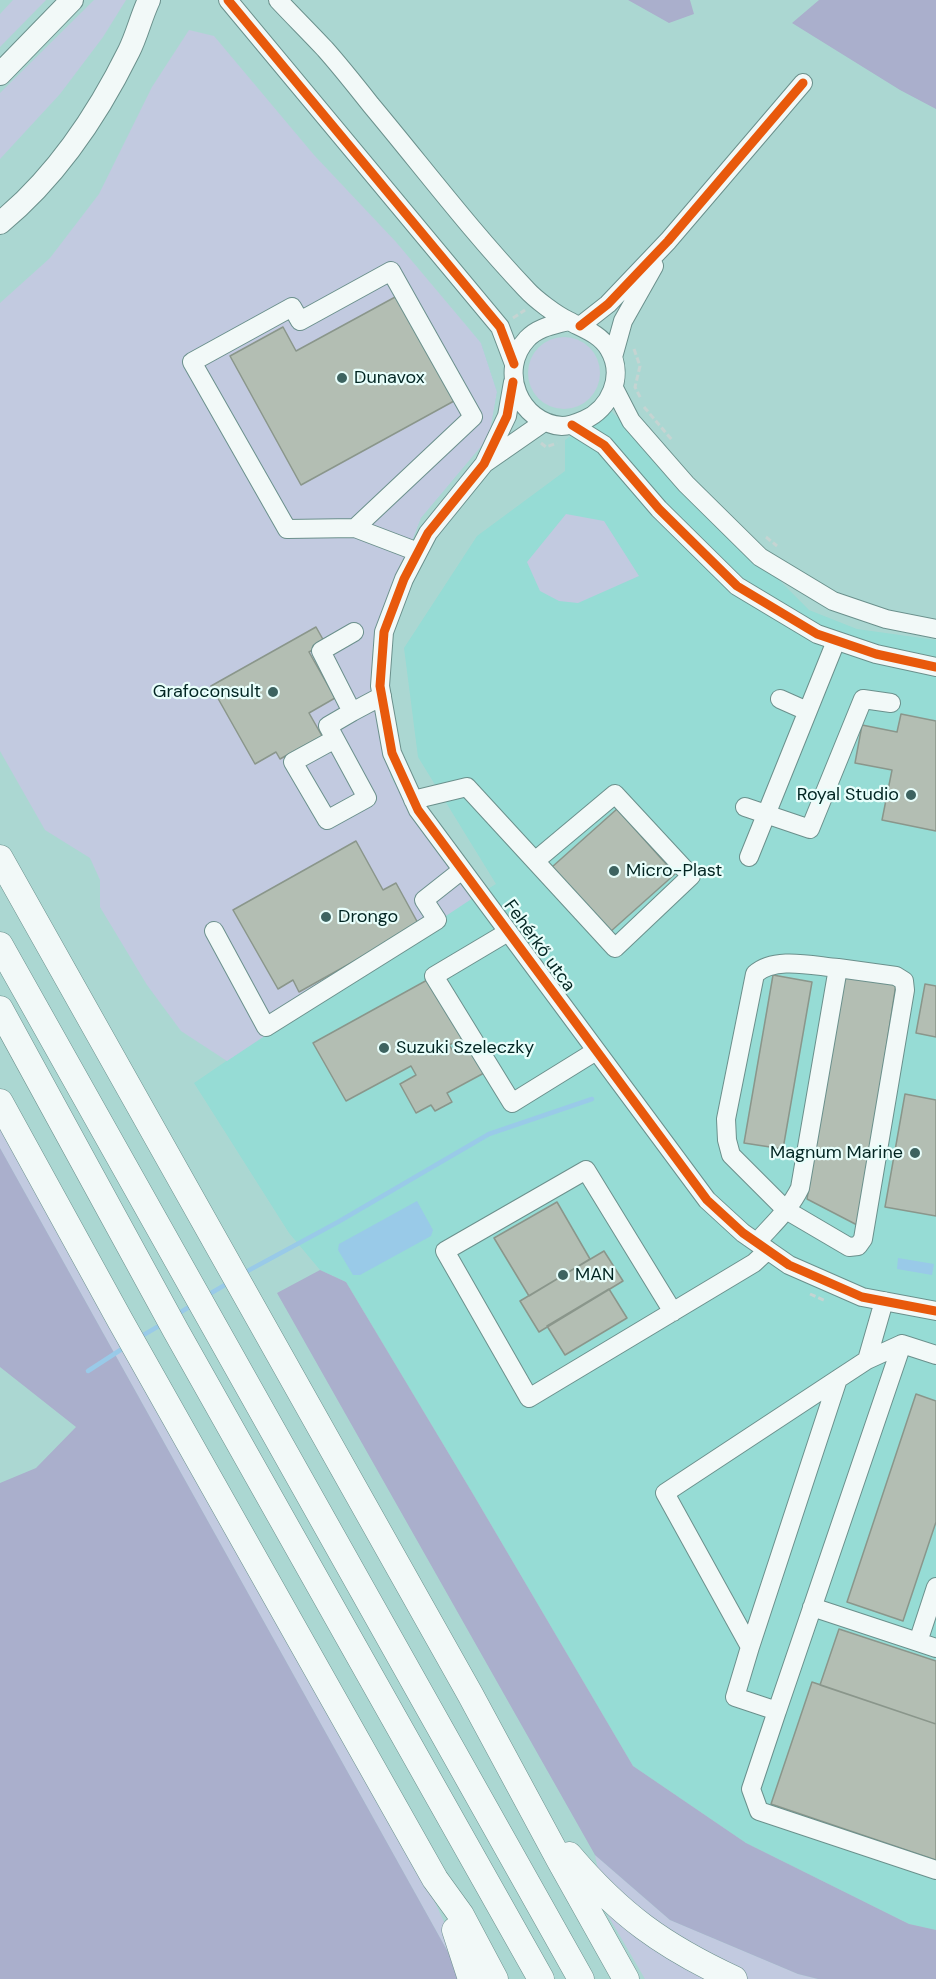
<!DOCTYPE html>
<meta charset="utf-8">
<style>
body{margin:0}
canvas{display:block;background:#abd7d2}
</style>
<canvas width="936" height="1979"></canvas>
<script>
const g = document.querySelector('canvas').getContext('2d');
g.lineJoin = 'round';
function fill(path, color) {
  g.fillStyle = color;
  g.fill(path, 'evenodd');
}
function stroke(path, color, width, dash) {
  g.strokeStyle = color;
  g.lineWidth = width;
  g.lineCap = dash ? 'butt' : 'round';
  g.setLineDash(dash || []);
  g.stroke(path);
}
function label(font, color, halo, rows, align = 'center') {
  g.font = font + ' "DM Sans",sans-serif';
  g.lineWidth = 4.5;
  g.setLineDash([]);
  g.textBaseline = 'middle';
  g.strokeStyle = halo;
  g.fillStyle = color;
  for (const [text, x, y, turn = 0] of rows) {
    g.save();
    g.translate(x, y);
    g.rotate((+turn || 0) * Math.PI / 180);
    g.textAlign = isNaN(turn) ? turn : align;
    if (halo) g.strokeText(text, 0, 0);
    g.fillText(text, 0, 0);
    g.restore();
  }
}
fill(new Path2D(`
 M447,304L481,343L497,392L489,437L421,518L379,625L376,715L391,777L424,833L473,898L496,884L418,757L404,648L477,536L565,471V440L608,408L809,610L857,629L936,640V1930L909,1924L746,1843L633,1766L473,1494L346,1282L320,1270L289,1233L194,1083L238,1053Z`), '#96dcd5');
fill(new Path2D(`
 M13,0H46L0,47V14Z
 M94,0H126L103,37L60,94L0,159V93Z
 M189,30L214,36L314,155L396,242L481,343L497,392L489,437L421,518L379,626L376,715L391,777L424,833L473,898L227,1061L181,1031L147,985L100,907V880L90,858L45,830L0,751V303L50,258L99,194L152,87Z
 M528 373a36 36 0 1 1 72 0a36 36 0 1 1-72 0Z
 M566,514L604,521L639,576L578,603L559,601L540,591L527,562Z
 M0,1129L427,1885L451,1937L463,1979L0,1148Z
 M595,1855L670,1920L798,1974L818,1979H645L606,1912Z`), '#c2cae0');
fill(new Path2D(`
 M628,0H690L694,14L669,23Z
 M819,0H936V109L900,90L792,23Z
 M0,1148L463,1979H0V1483L36,1468L76,1427L0,1367Z
 M320,1270L346,1282L473,1494L633,1766L746,1843L909,1924L936,1930V1979H818L798,1974L670,1920L595,1855L277,1293Z`), '#aaafcc');
fill(new Path2D(`
 M417,1201L433,1230L431,1236L360,1275H353L338,1250L339,1244Z
 M898,1258L934,1264L932,1275L897,1269Z`), '#99cae8');
stroke(new Path2D(`
 M242,1274L338,1222L489,1134L592,1099
 M206,1296L230,1282
 M176,1315L194,1304
 M140,1337L164,1323
 M88,1371L125,1347`), '#99cae8', 4.5);
const building = new Path2D(`
 M397,296L454,401L301,485L230,356L283,327L296,351Z
 M316,627L325,643L309,652L335,698L309,713L322,736L280,759L276,752L255,764L211,686Z
 M901,714L936,721V831L882,820L892,770L855,763L862,725L897,732Z
 M617,809L675,874L610,932L552,867Z
 M356,841L383,890L396,883L419,925L299,992L293,980L278,989L233,910Z
 M773,975L812,982L783,1149L744,1143Z
 M844,976L896,984L859,1226L807,1199Z
 M429,979L463,1038L449,1045L453,1051L467,1044L484,1073L447,1093L452,1102L435,1111L431,1105L416,1113L400,1084L416,1075L411,1066L346,1101L313,1043Z
 M925,984L936,986V1037L916,1033Z
 M905,1094L936,1100V1216L885,1207Z
 M557,1202L590,1259L529,1296L494,1238Z
 M604,1251L623,1281L539,1332L520,1301Z
 M609,1289L627,1318L565,1355L547,1326Z
 M916,1394L936,1401V1522L903,1621L847,1602Z
 M839,1629L936,1661V1724L820,1685Z
 M812,1682L936,1724V1860L771,1804Z`);
fill(building, '#b3beb3');
stroke(building, '#8a968b', 1.5);
const minor = new Path2D(`
 M228,0L500,327L514,364
 M278,0C293,16 309,32 325,49C341,67 356,86 371,105C422,166 471,231 526,289C535,299 556,315 569,321C584,329 600,334 609,349C625,376 610,409 584,420C577,423 570,426 562,426C519,423 498,370 527,339C538,327 554,325 568,321
 M580,326L608,304L668,241L803,83
 M613,357L623,321L654,266
 M513,382L507,416L484,464L428,533L404,579L384,632L380,686L392,753L418,810L707,1200L743,1233L789,1265L862,1297L936,1311
 M614,388L631,421L686,484L760,557L833,601L886,619L936,629
 M572,425L604,445L659,509L737,586L817,634L876,654L936,667
 M485,463L544,422
 M355,528L287,529L192,362L292,307L300,321L391,271L473,417L355,528L418,552
 M354,632L321,651L352,712L382,696
 M780,699L807,711
 M335,739L293,762L327,820L367,798L328,726L352,712
 M413,800L467,787L615,948L691,876L615,794L535,861
 M745,807L810,829L863,699L891,703
 M749,857L836,641
 M214,931L266,1027L437,920L424,900L462,870
 M508,932L434,976L512,1103L596,1051
 M757,1242C772,1225 790,1209 800,1188L838,968L896,976L904,981L905,990L863,1239L858,1246L849,1247L786,1210L731,1155L727,1140L726,1119L755,974C775,956 813,966 838,968
 M673,1312L586,1170L445,1251L529,1398L754,1263L768,1250
 M902,1344L936,1355
 M838,1379L750,1647L665,1493L838,1379L867,1360L884,1301
 M812,1607L918,1642L936,1587
 M918,1642L936,1648
 M750,1647L735,1697L777,1711L902,1344L867,1360
 M777,1711L751,1789L759,1811L936,1870`);
const major = new Path2D(`
 M0,74L72,0
 M0,223C56,177 97,116 129,51C137,35 141,17 149,0`);
const highway = new Path2D(`
 M0,858L470,1694L560,1861L626,1979
 M0,945L581,1979
 M0,1009L176,1331L541,1979
 M0,1102L121,1322L435,1879L461,1915L495,1979
 M569,1855C620,1915 663,1946 734,1979
 M455,1930L471,1979`);
stroke(minor, '#6b908c', 20);
stroke(major, '#6b908c', 24);
stroke(highway, '#6b908c', 27);
stroke(new Path2D(`
 M513,318L525,310
 M634,349L640,366L635,387L641,399
 M644,407L672,440
 M541,443L546,447L557,443
 M766,537L777,546
 M810,1294L826,1301`), '#c5d4d2', 3, [6, 3]);
stroke(minor, '#f2f9f8', 18);
stroke(major, '#f2f9f8', 22);
stroke(highway, '#f2f9f8', 26);
stroke(new Path2D(`
 M228,0L500,327L514,364
 M580,326L608,304L668,241L803,83
 M513,382L507,416L484,464L428,533L404,579L384,632L380,686L392,753L418,810L707,1200L743,1233L789,1265L862,1297L936,1311
 M572,425L604,445L659,509L737,586L817,634L876,654L936,667`), '#e8590c', 9);
for (const [x, y, r, color] of [
 [342,378,6,"#3d6360"],
 [273,692,6,"#3d6360"],
 [911,795,6,"#3d6360"],
 [614,871,6,"#3d6360"],
 [326,917,6,"#3d6360"],
 [384,1048,6,"#3d6360"],
 [915,1153,6,"#3d6360"],
 [563,1275,6,"#3d6360"]
]) {
  const dot = new Path2D();
  dot.arc(x, y, r, 0, 2 * Math.PI);
  g.fillStyle = color;
  g.fill(dot);
  stroke(dot, '#e8fefb', 2);
}
label('18px', '#022522', '#e8fefb', [
 ["Dunavox",354,378],
 ["Grafoconsult",261,692,"right"],
 ["Royal Studio",899,795,"right"],
 ["Micro-Plast",626,871],
 ["Drongo",338,917],
 ["Suzuki Szeleczky",396,1048],
 ["Magnum Marine",903,1153,"right"],
 ["MAN",575,1275]
], 'left');
label('18px', '#022522', '#e8fefb', [
 ["Fehérkő utca",539,946,54]
]);
</script>
